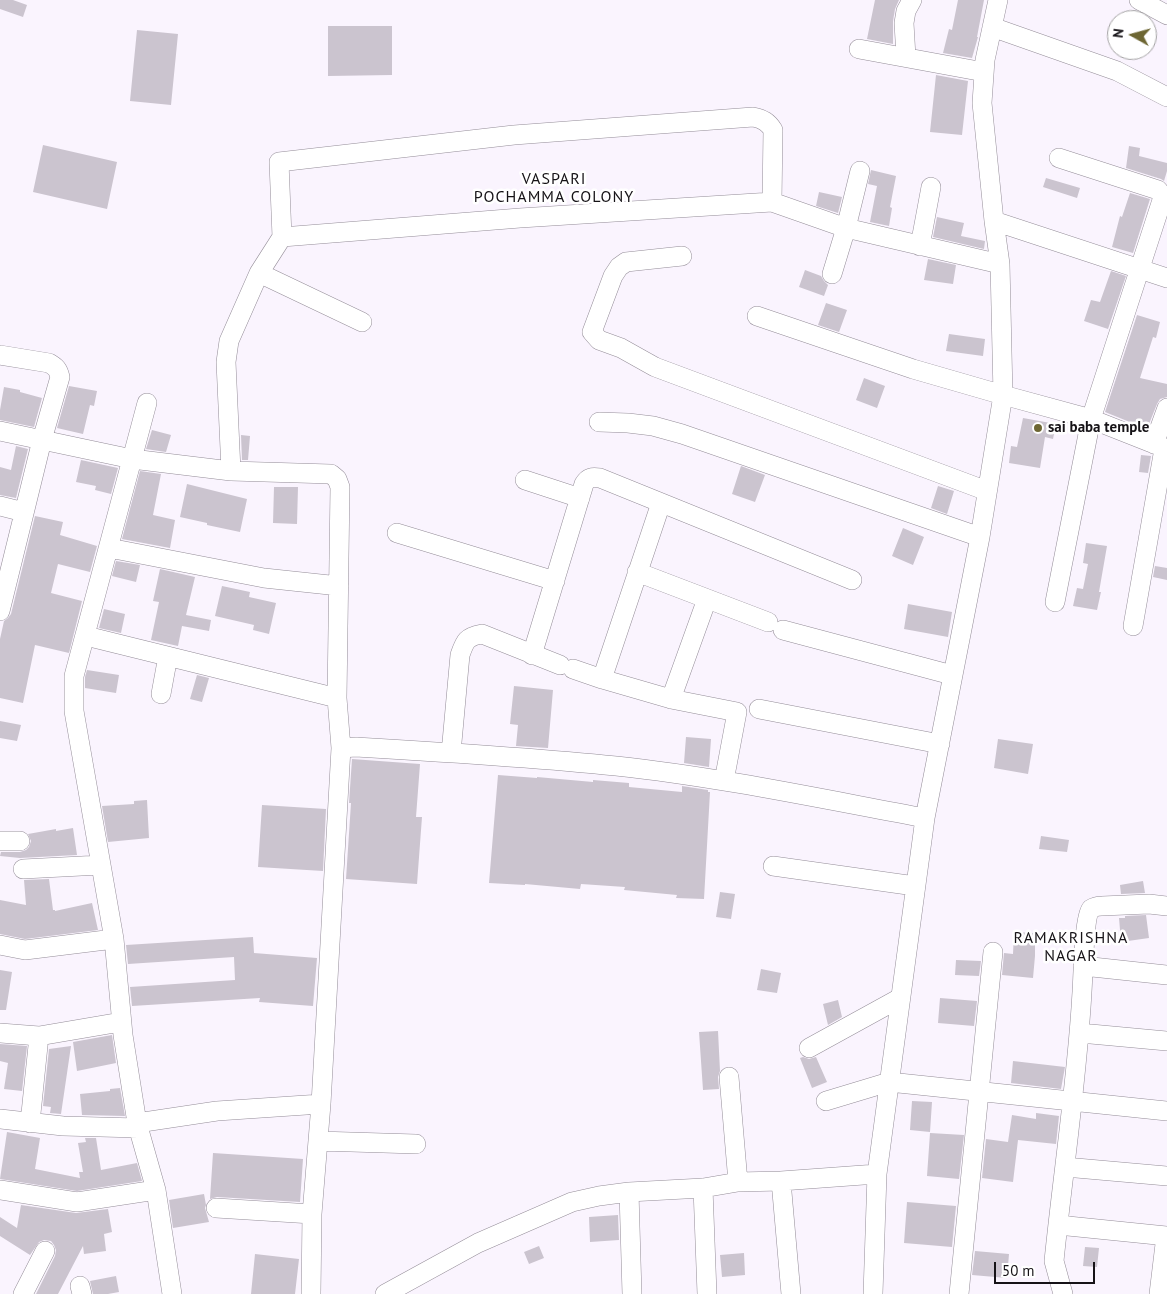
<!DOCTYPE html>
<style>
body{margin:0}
#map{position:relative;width:1167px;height:1294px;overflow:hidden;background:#faf4fe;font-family:"PT Sans",sans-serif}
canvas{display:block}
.north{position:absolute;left:1107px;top:10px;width:50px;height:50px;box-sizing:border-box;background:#fff;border:1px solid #a2a1a2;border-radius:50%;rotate:277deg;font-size:14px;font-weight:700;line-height:20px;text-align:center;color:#161317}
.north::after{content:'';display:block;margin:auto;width:18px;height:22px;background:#6d6633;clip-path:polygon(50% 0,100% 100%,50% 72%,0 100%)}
.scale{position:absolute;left:994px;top:1262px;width:101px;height:22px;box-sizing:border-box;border:2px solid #161317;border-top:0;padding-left:6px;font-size:15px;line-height:18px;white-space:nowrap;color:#161317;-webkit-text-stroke:4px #fff;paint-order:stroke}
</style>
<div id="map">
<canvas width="1167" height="1294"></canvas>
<div class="north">N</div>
<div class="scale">50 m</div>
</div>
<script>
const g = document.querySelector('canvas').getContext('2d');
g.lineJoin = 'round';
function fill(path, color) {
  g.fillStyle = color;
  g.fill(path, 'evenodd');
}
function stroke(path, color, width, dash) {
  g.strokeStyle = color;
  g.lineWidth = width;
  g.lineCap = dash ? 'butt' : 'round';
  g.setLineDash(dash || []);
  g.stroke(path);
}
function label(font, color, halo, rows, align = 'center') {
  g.font = font + ' "PT Sans",sans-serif';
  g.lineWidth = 5;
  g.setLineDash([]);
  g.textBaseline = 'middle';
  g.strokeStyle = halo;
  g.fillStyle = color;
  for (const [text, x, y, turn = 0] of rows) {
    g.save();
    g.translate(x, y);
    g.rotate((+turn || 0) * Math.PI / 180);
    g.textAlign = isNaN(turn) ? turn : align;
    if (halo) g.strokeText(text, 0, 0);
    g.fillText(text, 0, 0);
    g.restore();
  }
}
fill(new Path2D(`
 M0,0H13L27,5L23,17L0,9Z
 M875,0H899L895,9L893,21V44L867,39Z
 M958,0H984L977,37H978L972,58L943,53L949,29L952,30Z
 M328,26H392V75L328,76Z
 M137,30L178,34L171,105L130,101Z
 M936,75L968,81L962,135L930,132Z
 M43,145L117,162L107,209L33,192Z
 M1129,146L1140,148L1139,156L1167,163V171L1164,181L1161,179L1126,168Z
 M871,170L896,176L890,207L892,208L889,226L870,222L877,186L868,184Z
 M1046,178L1080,188L1077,198L1043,187Z
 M819,192L842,197L838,213L816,206Z
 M1130,193L1150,199L1133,253L1112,247L1120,216L1122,217Z
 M937,217L964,223L961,236L985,241L984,249L933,237Z
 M928,259L956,265L953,284L924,280Z
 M805,270L821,276L824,281L828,285L824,296L799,287Z
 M1111,271L1126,276L1108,329L1084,321L1091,300L1100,302Z
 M826,303L847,310L839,332L818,325Z
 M1137,315L1160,322L1156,338L1153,337L1140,378L1167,384V397L1160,399L1157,404L1147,429L1105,412Z
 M949,334L985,339L983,356L946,351Z
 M864,378L885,386L877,408L856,400Z
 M69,386L97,391L94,406L90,405L83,434L57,428Z
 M4,387L20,390V392L42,398L34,427L0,420V410Z
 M1023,418L1056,424L1053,439L1045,437L1040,468L1009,463L1011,446L1017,447Z
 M152,430L171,435L166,452L146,449Z
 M241,435L250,436L248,460H242Z
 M16,446L28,449L16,498L0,495V467L11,470Z
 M1141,455L1151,456L1148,473L1139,472Z
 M81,460L118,468L111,494L95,490L96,486L76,482Z
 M741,466L765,475L755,502L732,494Z
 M140,471L161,474L153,515L175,520L170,548L122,539Z
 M187,484L247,499L240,532L207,525V523L180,517Z
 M938,486L954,491L947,514L931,508Z
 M274,487H298L297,524L273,523Z
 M35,516L63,522L60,535L97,546L90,572L58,564L51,593L82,601L69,653L35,645L23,703L0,698V639L4,621L8,618L11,614Z
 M903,528L924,537L913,565L892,556Z
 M1086,543L1107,546L1099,592H1101L1097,610L1073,606L1077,588L1083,589L1088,564L1083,563Z
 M116,561L140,565L136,582L112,576Z
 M1155,566L1167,568V580L1153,577Z
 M160,569L195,577L186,615L211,620L209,631L182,626L178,646L151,640L159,602L153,601Z
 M222,586L250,592L249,597L276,603L269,634L253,630L254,625L215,616Z
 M908,604L952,612L948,637L904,629Z
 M104,609L125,614L121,633L99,628Z
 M87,670L119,675L116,693L85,688V677Z
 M197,675L209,678L202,702L190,699Z
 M514,686L553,690L548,748L516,746L518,725L510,724Z
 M0,721L21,725L17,741L0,738Z
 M686,737L711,739L709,767L684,763Z
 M998,739L1033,744L1028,774L994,768Z
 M352,759L420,764L416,817H422L417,884L346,879L351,803H349Z
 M498,775L537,778V777L593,782V780L629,783V787L682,792V786L708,790V792H710L704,899L676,898L677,895L624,890L625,887L581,884L580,889L525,884V885L489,883Z
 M147,800L149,838L108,842L102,806L134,804V801Z
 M262,805L326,809L323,871L258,867Z
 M73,828L77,855L20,858L0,856L1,852H20L26,850L29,847L31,841L28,834L56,829V831Z
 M1041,836L1069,840L1067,852L1039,849Z
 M49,879L53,910H55V911L92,903L98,930L25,939L0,934V900L26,905L24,880Z
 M1143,881L1145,893L1121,894L1120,885Z
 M720,892L735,894L731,919L716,917Z
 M1146,915L1149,938L1121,942L1119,918H1125V916Z
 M1014,932L1035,933V956L1033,978L1002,975L1004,953L1013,954Z
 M253,937L254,953L317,958L313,1006L259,1002L260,998L132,1006L130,987L235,980L234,957L128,964L126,945Z
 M956,960L981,961L979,976L955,975Z
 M761,969L781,973L777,993L757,990Z
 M0,970L12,972L6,1010H0Z
 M940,998L977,1001L974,1026L938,1023Z
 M838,1000L842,1017L828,1025L823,1004Z
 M718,1031L720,1071L718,1077L719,1089L703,1090L699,1032Z
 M112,1035L116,1063L77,1071L73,1042Z
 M0,1044L27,1046L22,1091L4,1089L8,1063L0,1061Z
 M71,1046L61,1114L50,1113L51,1107L43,1106L49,1049Z
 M803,1057L809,1059L816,1057L827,1082L812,1088L800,1058Z
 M1013,1061L1065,1067L1061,1089L1011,1083Z
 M120,1088L125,1116L82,1115L80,1094L110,1091V1089Z
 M912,1101L932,1102L930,1132L910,1130Z
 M1036,1113L1059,1116L1056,1144L1018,1140L1013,1182L982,1178L986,1139L1008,1142L1012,1115L1036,1119Z
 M7,1132L40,1138L35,1169L80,1178L79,1172H83L78,1143L86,1142L85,1138H96L101,1170L137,1163L142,1181L77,1191L0,1179Z
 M930,1133L964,1135L959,1179L927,1176Z
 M213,1153L303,1159L300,1202L217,1197L210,1199Z
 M204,1194L206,1205L205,1208L209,1222L173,1228L169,1200Z
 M907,1202L956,1206L952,1247L904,1243Z
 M21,1205L76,1213L108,1209L112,1232L104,1234L106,1251L84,1254L83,1246L58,1294H36L55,1256L56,1250L54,1245L51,1241L44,1240L39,1242L30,1255L0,1236V1217L17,1228Z
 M618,1215L619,1240L590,1242L589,1217Z
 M539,1246L544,1258L529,1264L524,1252Z
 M1085,1247L1099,1248L1097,1267L1083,1266Z
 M975,1251L1009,1254L1007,1278L972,1275Z
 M744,1253L745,1275L722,1277L720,1255Z
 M255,1254L299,1259L295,1294H251Z
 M116,1276L119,1292L108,1294H93L90,1281Z`), '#cbc4cf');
const minor = new Path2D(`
 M1139,0L1167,15
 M992,27L1117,71L1167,97
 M859,49L984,72
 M906,57L904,23L906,11L912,0
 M994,221L1167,278
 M282,237L279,162L514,135L753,117C763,119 768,122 773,130L772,202
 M920,246L931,187
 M682,256L626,262L619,267L613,276L592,332L599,340L621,348L655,367L987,491
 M259,273L362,322
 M832,274L846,228L860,171
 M757,316L913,369L1003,395L1091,419L1167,449
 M0,355L49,363C56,367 58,369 60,377L42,440L0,611
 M147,403L74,676V711L114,939L123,1035L137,1123L156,1190L172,1294
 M599,422L628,423L653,426L682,434L980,537
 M0,431L132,459L231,471L331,474L337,479L340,487L337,698L341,748L321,1104L312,1214L311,1294
 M1154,444L1167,408
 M231,471L226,362L229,341L259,273L282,237L520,218L772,202L846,228L1000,264
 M525,480L580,498
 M0,506L24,512
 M397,533L555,581
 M109,548L264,578L339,586
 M637,572L768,622
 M1055,602L1091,419L1163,197L1158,190L1059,158
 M1133,626L1164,449
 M783,630L952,675
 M86,636L337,698
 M532,655L584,484C588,477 592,477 600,478L852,580
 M573,669L602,679L671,699L737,712L724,781
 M602,679L661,503
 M161,694L168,656
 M671,699L707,599
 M759,709L940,744
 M341,748L356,747C442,752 529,757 616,766C719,777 822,799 925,818
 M451,753L460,655C465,641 466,637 482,634L560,665
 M0,841H20
 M773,866L915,886
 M23,869L101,865
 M0,945L25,950L114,939
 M1083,966L1167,975
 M0,1033L39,1036L30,1123
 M1080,1033L1167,1041
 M39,1036L121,1022
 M809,1048L900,998
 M729,1077L738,1182
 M826,1101L889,1082L1167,1111
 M0,1119L63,1126L138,1128
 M137,1123L217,1111L321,1104
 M318,1141L416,1144
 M1065,1167L1167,1176
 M781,1181L791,1294
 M703,1188L707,1294
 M0,1190L77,1202L156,1190
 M629,1192L632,1294
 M216,1208L312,1214
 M1058,1225L1167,1236
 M80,1286L82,1294
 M23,1294L45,1251
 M385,1294L478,1243L572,1202L599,1196L629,1192L703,1188L738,1182L781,1181L877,1174
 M873,1294L877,1174L925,818L980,537L1003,395L1000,264L994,221L982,103L985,60L998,0
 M959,1294L993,952
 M1063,1294L1054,1261C1063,1172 1077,1082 1082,992C1083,979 1084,916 1091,909C1094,907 1099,906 1102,906L1149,904L1167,906
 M1159,1294L1166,1236`);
stroke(minor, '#948d98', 20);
stroke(minor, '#fff', 19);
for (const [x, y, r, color] of [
 [1038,428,5,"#6d6633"]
]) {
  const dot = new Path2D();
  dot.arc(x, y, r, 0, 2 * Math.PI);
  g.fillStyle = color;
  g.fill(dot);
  stroke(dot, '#fff', 2);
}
label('bold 15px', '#161317', '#fff', [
 ["sai baba temple",1048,428]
], 'left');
g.letterSpacing = '1px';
label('16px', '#161317', '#fff', [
 ["VASPARI",554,179],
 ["POCHAMMA COLONY",554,197],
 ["RAMAKRISHNA",1071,938],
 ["NAGAR",1071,956]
]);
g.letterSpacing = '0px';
</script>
